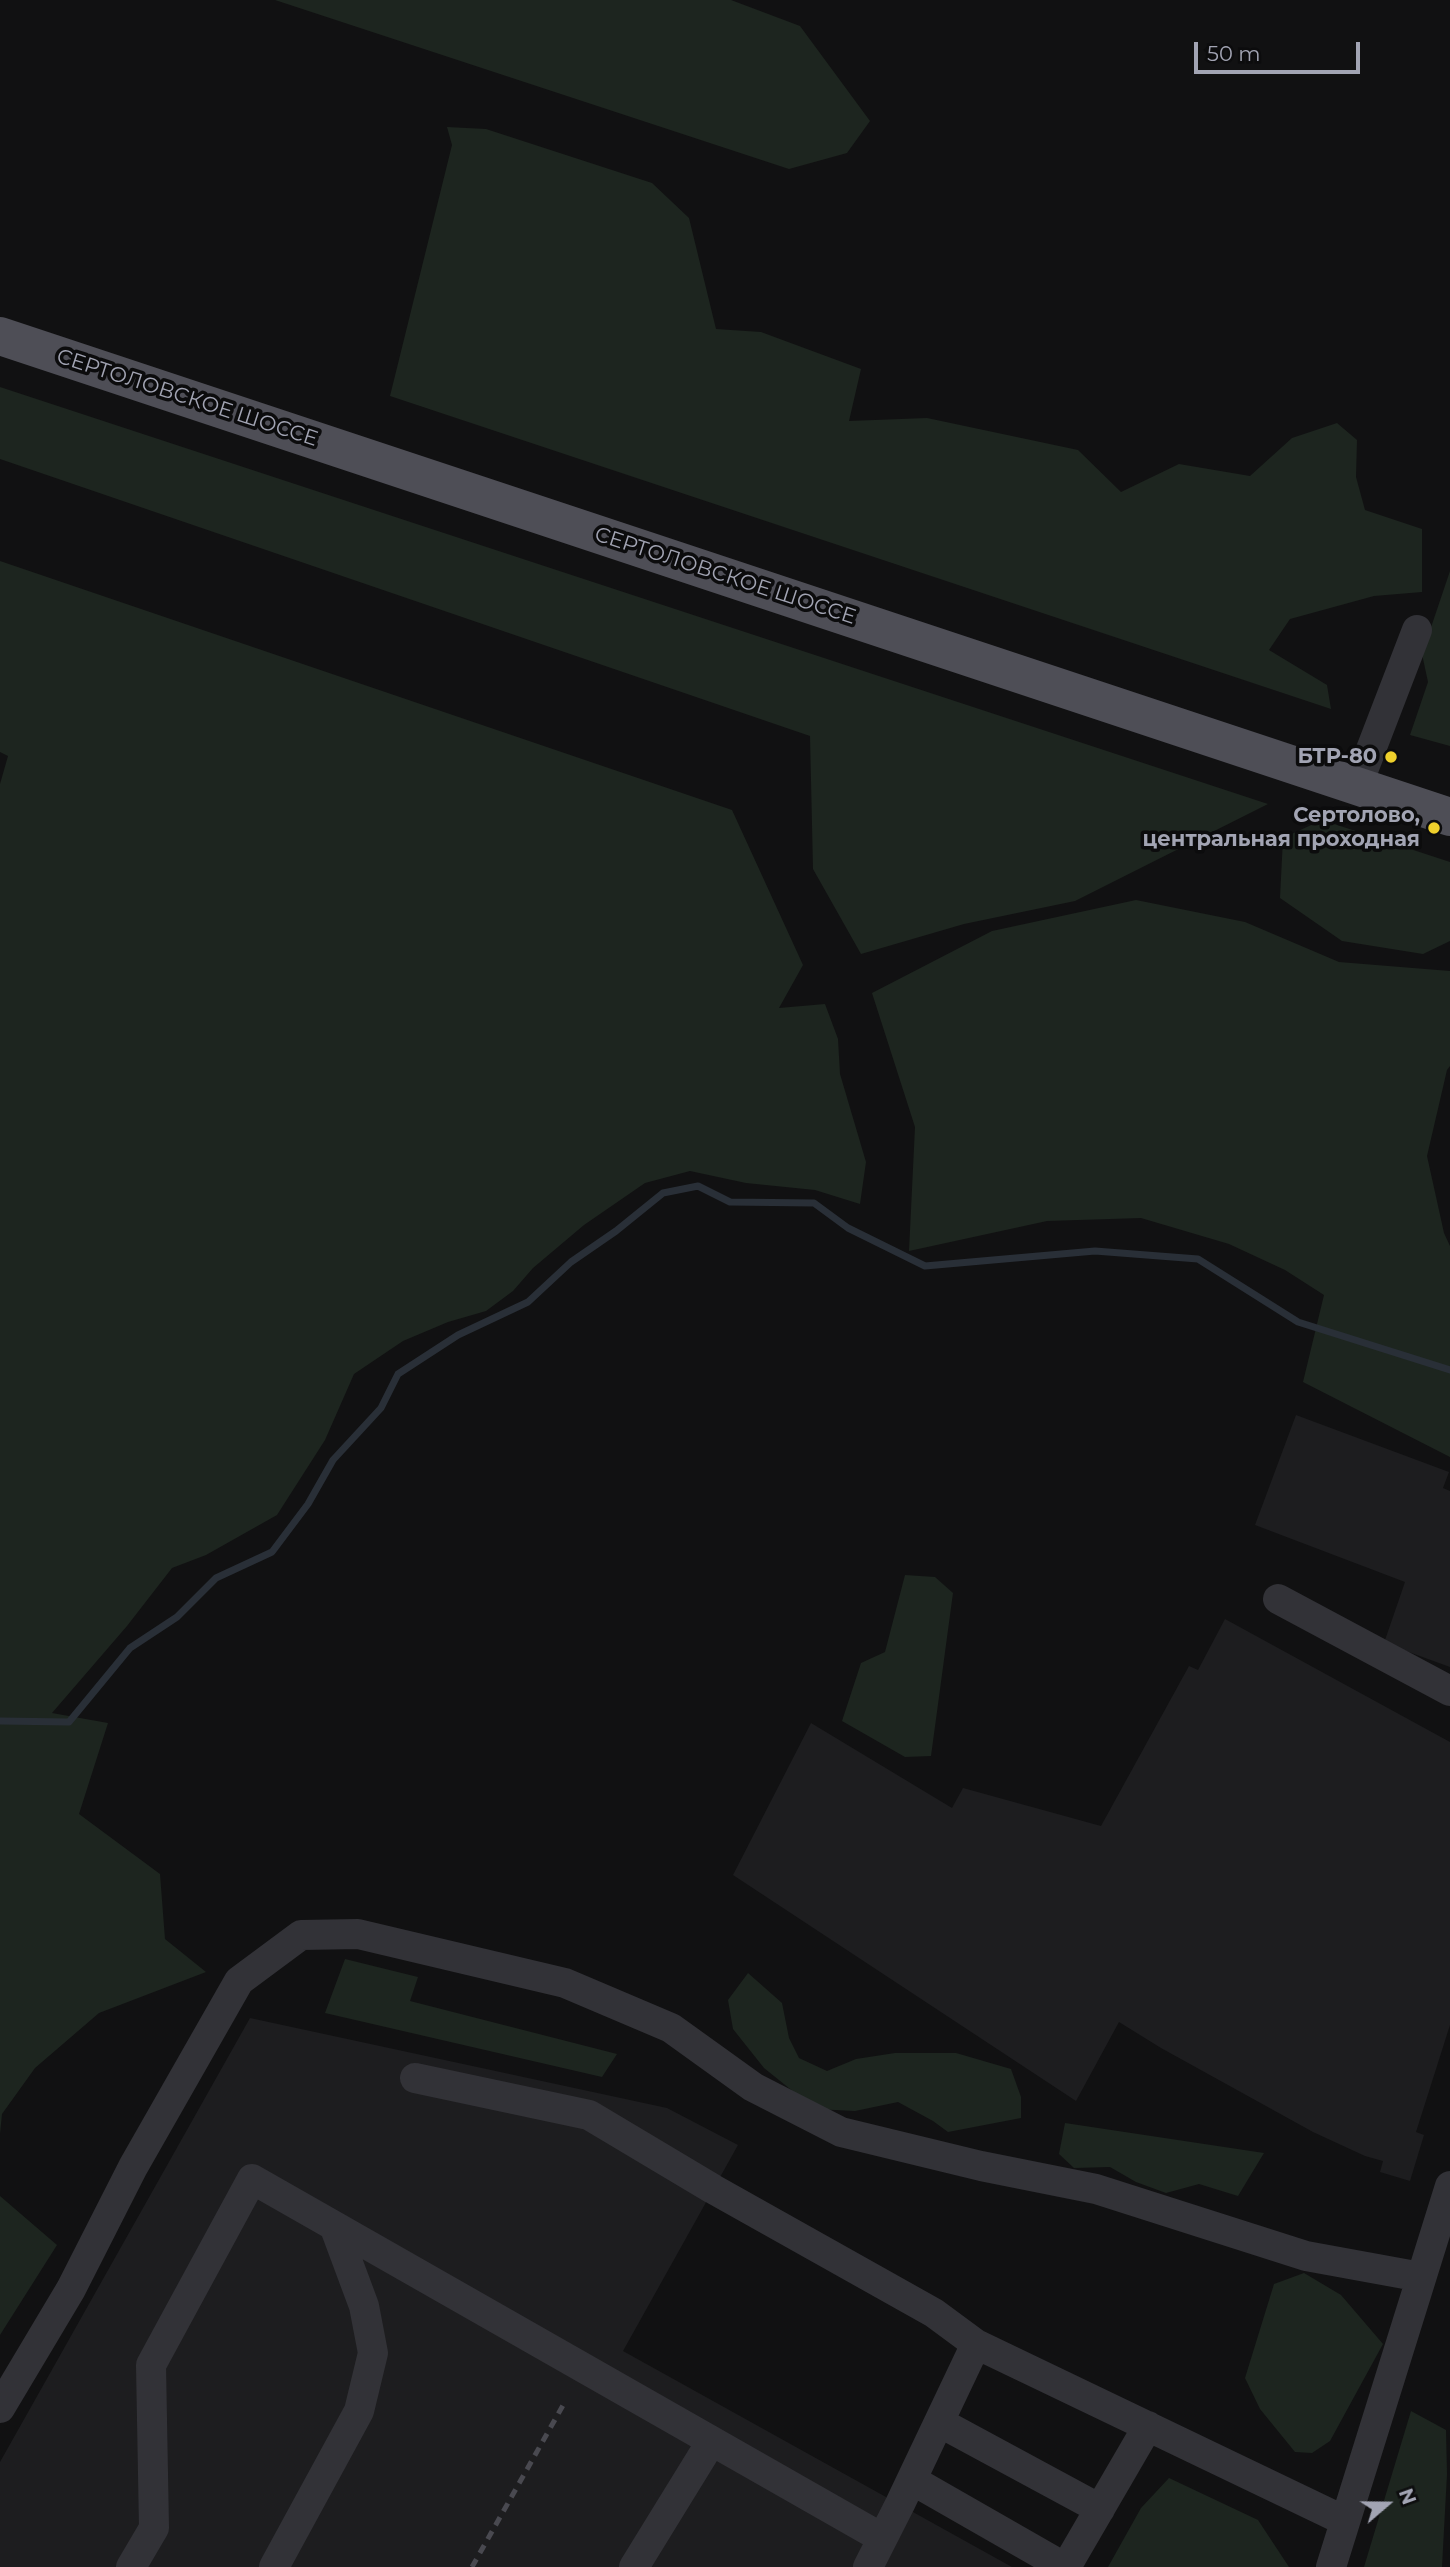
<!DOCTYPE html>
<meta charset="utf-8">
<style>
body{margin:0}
#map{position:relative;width:1450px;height:2567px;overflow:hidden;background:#111112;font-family:Montserrat,sans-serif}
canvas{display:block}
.north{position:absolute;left:1352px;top:2469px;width:70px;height:70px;-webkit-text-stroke:5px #0c0c0d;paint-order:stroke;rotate:70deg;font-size:19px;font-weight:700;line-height:28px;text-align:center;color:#a2a4b3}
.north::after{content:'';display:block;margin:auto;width:24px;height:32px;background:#a2a4b3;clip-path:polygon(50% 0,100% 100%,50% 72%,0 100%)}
.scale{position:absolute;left:1194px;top:42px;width:166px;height:32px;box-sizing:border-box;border:4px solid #a2a4b3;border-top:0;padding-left:9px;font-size:21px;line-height:24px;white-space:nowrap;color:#a2a4b3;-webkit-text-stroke:5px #0c0c0d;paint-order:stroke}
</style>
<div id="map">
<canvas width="1450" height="2567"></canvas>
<div class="north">N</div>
<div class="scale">50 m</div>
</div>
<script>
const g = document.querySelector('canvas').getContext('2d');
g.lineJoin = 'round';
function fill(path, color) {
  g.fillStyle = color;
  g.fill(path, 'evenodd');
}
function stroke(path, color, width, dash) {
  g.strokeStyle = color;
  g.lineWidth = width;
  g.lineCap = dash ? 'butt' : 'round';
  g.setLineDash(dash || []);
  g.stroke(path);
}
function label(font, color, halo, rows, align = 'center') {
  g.font = font + ' Montserrat,sans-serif';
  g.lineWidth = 7;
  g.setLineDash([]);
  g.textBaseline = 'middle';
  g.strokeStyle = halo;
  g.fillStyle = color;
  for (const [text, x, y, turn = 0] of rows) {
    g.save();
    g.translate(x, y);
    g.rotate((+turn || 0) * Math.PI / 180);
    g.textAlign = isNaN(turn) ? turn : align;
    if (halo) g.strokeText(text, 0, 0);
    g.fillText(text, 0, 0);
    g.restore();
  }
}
fill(new Path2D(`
 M1296,1415L1449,1472L1443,1488L1450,1491V1667L1384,1643L1405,1582L1255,1525Z
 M1225,1619L1450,1742V2025L1416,2132L1424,2135L1410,2181L1380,2172L1383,2161L1365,2156L1313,2132L1161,2048L1119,2022L1076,2101L733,1875L811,1723L952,1808L963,1788L1101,1826L1189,1666L1198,1670Z
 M250,2018L667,2108L738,2145L623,2351L1012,2567H0V2462Z`), '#1d1d1f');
fill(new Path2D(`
 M275,0H731L800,26L870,121L847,153L789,169Z
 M447,127L486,129L652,183L689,218L716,329L761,332L861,369L849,421L927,418L1078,450L1121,492L1179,464L1250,476L1292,438L1337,423L1357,440L1356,477L1365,510L1422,529V592L1374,596L1290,619L1269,650L1327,685L1331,709L390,396L452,145Z
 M0,387L1268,804L1075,901L964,924L861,954L813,869L810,736L0,459Z
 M0,561L732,810L803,965L779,1008L825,1004L838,1039L840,1074L866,1162L860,1204L815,1190L746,1183L690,1171L645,1183L584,1225L533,1268L513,1291L486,1311L448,1322L403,1341L354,1374L325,1440L277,1515L206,1555L172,1568L127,1626L52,1713L108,1723L79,1814L160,1874L165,1939L206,1972L99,2013L35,2068L2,2114L0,2134V784L8,756L0,752Z
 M1450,571V746L1410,735L1428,682L1422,654Z
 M1322,820L1450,862V941L1423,954L1342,941L1280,898L1283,838Z
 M1136,900L1245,922L1339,962L1450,971V1066L1447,1070L1427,1156L1444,1233L1450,1246V1457L1303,1382L1324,1295L1285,1270L1229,1244L1141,1218L1047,1221L909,1251L915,1127L872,993L992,931Z
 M905,1575L935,1577L953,1593L931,1756L905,1757L842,1721L861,1663L885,1652Z
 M345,1959L418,1977L410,2001L617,2054L602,2077L325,2013Z
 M748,1973L782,2003L789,2038L799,2058L827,2071L856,2059L895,2053H956L1011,2069L1021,2097V2118L948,2132L933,2121L898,2102L855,2111L815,2109L764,2068L733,2029L728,2000Z
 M1065,2123L1264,2153L1238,2196L1199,2184L1166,2193L1136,2182L1110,2167L1074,2168L1059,2154Z
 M0,2196L57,2245L0,2335Z
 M1304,2273L1341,2295L1383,2344L1330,2441L1312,2453L1295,2452L1260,2409L1245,2378L1274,2284Z
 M1411,2411L1446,2430L1447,2474L1442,2567H1364Z
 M1169,2478L1258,2520L1289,2567H1108L1141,2508Z`), '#1d251f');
stroke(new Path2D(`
 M0,1721L69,1722L130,1648L177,1617L216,1578L272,1552L308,1504L333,1460L381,1408L398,1374L458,1335L528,1302L571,1262L616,1231L663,1193L698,1186L730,1202L814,1203L848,1228L925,1266L1095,1251L1198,1259L1298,1322L1450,1370`), '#292f37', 7);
stroke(new Path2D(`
 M1357,786L1417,630
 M1278,1599L1450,1691
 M415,2078L589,2115L713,2189L934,2313L976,2344
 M0,2408L71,2289L133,2167L239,1981L301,1935L358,1934L565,1983L671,2028L753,2087L841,2132L981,2166L1096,2189L1306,2256L1421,2277
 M939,2422L1100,2509
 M912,2480L1064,2567
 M131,2567L154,2528L151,2365L252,2179L882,2538
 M274,2567L359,2411L373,2353L364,2306L335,2228
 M634,2567L711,2442
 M868,2567L900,2504L976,2344L1345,2521
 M1066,2567L1148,2426
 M1331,2567L1450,2186`), '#323237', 30);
stroke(new Path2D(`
 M0,336L1450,817`), '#4e4e56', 38);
stroke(new Path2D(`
 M472,2567L566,2400`), '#494950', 5, [9, 7]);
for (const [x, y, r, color] of [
 [1391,757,7,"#efd02c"],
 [1434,828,7,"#efd02c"]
]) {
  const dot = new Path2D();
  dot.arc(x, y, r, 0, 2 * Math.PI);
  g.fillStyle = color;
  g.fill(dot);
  stroke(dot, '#0c0c0d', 2.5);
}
label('21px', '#a2a4b3', '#0c0c0d', [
 ["СЕРТОЛОВСКОЕ ШОССЕ",187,398,18],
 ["СЕРТОЛОВСКОЕ ШОССЕ",725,576,18]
]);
label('bold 21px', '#a2a4b3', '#0c0c0d', [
 ["БТР-80",1377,757],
 ["Сертолово,",1420,816],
 ["центральная проходная",1420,840]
], 'right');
</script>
